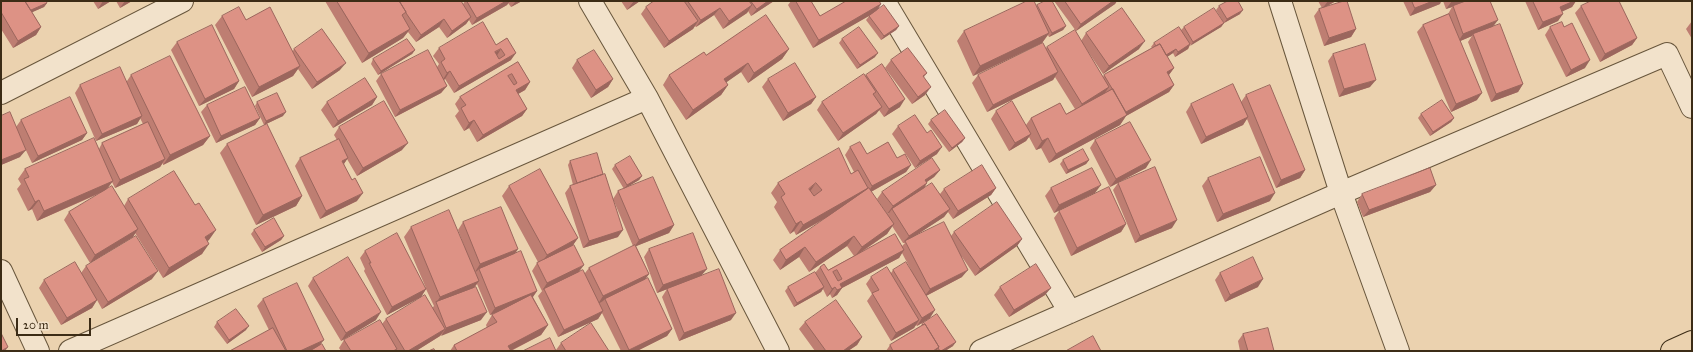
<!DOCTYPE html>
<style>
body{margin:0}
#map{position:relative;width:1693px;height:352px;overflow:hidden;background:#ebd2af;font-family:"IM FELL Great Primer",serif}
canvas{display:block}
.frame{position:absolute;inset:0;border:2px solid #3c2c16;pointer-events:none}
.scale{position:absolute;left:16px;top:318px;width:75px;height:18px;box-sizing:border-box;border:2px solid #3c2c16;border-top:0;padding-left:5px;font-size:12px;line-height:14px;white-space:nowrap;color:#3c2c16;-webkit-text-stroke:3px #f2e2cb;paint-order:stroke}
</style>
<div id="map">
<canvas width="1693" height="352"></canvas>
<div class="frame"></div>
<div class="scale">20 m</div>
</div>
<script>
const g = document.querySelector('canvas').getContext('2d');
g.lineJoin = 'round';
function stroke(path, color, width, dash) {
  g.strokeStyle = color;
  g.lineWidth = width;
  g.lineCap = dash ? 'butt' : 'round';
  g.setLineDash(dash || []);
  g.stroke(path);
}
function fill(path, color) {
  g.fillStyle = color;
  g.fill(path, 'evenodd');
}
const minor = new Path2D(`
 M590,1L647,98L778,351
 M884,1L1070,312
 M1280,1L1341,193L1398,351
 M1,93L182,1
 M1,271L38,351
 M70,351L647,98
 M981,351L1341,193L1667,54L1692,107`);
const highway = new Path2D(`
 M1672,351L1692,342`);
stroke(minor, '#68563c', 24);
stroke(highway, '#3c2c16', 24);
stroke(minor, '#f2e2cb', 22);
stroke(highway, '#ebd2af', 22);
fill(new Path2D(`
 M1,1L47,3L44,7L32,12L41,27L36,35L13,48L1,29Z
 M93,1H111L98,9Z
 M116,1H132L120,8Z
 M325,1H399L400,2L463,4L465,1H522L511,7L508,3L507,5L472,25L469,20L466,24L447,38L439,27L416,42L408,32L403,38L362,63Z
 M621,1H640L627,10Z
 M654,1H774L751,16L748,11L747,13L723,29L714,15L696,27L695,26L693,29L664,48L641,14L646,7Z
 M791,1H811L820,16L881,4L877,10L899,26L896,30L881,40L866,20L870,15L813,48L788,5Z
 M1054,1H1117L1115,4L1076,31Z
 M1318,1H1336L1325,7L1356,29L1351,37L1324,46L1314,16L1319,9L1322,8Z
 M1403,1H1441L1440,4L1410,16Z
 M1443,1H1490L1493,27L1523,84L1518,92L1491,102L1468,42L1472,36L1460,41L1477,100L1451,112L1417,32L1423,25L1448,14L1452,7L1446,9Z
 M1525,1H1576L1572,7L1562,11L1558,21L1538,30Z
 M1037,5L1066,26L1063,30L1049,37L1048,35L1042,43L973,76L957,41L964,31L1036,6Z
 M1219,6L1240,14L1224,23L1216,10Z
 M1581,6L1637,38L1632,45L1600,62L1575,13Z
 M222,16L246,20L293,51L294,49L340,70L312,89L298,69L293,76L252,97L215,25Z
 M1692,21V39L1686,29Z
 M1224,23L1221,27L1190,45L1188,49L1175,57L1173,53L1167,57L1174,68L1169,75L1174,85L1169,92L1126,116L1120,125L1049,163L1041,148L1036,150L1029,137L1026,141L1009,151L991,119L996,111L1026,125L1031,118L1066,114L1075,109L1055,77L1053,80L987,112L972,83L978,75L1046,48L1047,47L1081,41L1086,33L1139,49L1103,74L1083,44L1103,77L1104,75L1152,48L1151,47L1154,43L1181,30L1184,27Z
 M1550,27L1585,68L1566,77L1545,35Z
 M507,38L511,60L454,93L445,79L444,80L447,86L441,93L395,117L376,81L381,74L437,67L439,64L433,56L439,48L496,45Z
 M842,39L875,57L857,69L839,43Z
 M177,42L239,81L234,89L199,106L171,50Z
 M789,49L782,59L748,83L741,72L726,82L728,85L721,95L686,120L663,85L669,75L706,55Z
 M415,50L412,54L378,75L371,64L373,59Z
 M1333,54L1370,87L1339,97L1328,61Z
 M577,60L613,79L608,87L591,98L572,68Z
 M891,60L927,73L924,77L925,95L912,104L885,68Z
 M518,62L530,82L525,90L518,94L527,109L522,116L477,142L469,128L464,131L455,116L459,111L455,104L460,97Z
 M131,75L210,136L203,145L163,165V163L160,167L115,188L112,182L106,190L124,206L128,199L209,240L207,241L202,254L163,278L135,233L133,237L90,263L64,220L69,212L103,192L37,221L32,209L28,211L17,189L21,184L18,179L25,169L99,149L102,143L143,124L140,118L137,124L96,141L75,93L80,85L127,81Z
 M866,75L900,107L884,117L879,110L876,114L838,141L817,110L822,102L865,76Z
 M768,79L816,97L811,104L783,121L762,87Z
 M1246,95L1305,170L1300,178L1276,188L1247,119L1243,125L1201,144L1186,112L1191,104L1241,102Z
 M377,97L372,105L333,128L321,110L327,102Z
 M257,102L283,116L264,125L255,106Z
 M207,105L260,118L255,125L216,143L201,112Z
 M1421,114L1454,118L1451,122L1430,136L1418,118Z
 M1,116L16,127L21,120L87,133L82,140L32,163L22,142L20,157L1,165Z
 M931,120L965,138L962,142L949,152L928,124Z
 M898,126L937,154L915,168L892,134Z
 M339,127L402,150L357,176L347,159L344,164L357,201L320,219L295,166L300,158L337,140L334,135Z
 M1095,140L1146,168L1118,182L1172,228L1135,243L1113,190L1118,183L1110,187L1090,148Z
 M227,144L302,196L296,206L256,225L220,153Z
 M850,147L867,154L897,158L911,165L906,172L871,192L887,215L889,213L887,214L877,199L882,192L940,170L934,177L927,182L924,189L940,194L944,189L996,188L991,195L953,219L948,212L944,217L911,238L951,236L954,232L1022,239L1017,246L975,276L962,257V277L926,296L930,318L917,326L916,325L914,328L891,341L867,301L872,294L866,284L871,277L891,273L893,270H911L902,253L899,258L842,288L837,295L832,298L830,294L827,297L823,289L821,292L794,307L785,291L788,287L815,273L820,267L828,270L854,256L847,246L809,272L799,257L780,270L773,260L780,250L828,217L796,235L794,231L790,234L774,207L777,202L771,193L778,183L851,174L854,172L845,155ZM892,226L903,243H905L902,246L859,254L887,234Z
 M1063,160H1089L1086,164L1066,174L1060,164Z
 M570,161L603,174L613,199L618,191L624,189L612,169L615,165L642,176L639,180L625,188L674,225L669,233L636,246L649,274L645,279L672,329L667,336L637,351H621L602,313L598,319L558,337L538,296L543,290L542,291L532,271L537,263L538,262L502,196L509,186L578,238L572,246L579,272L585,273L589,268L633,246L613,199L618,237L583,248L565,193L570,186L573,185L568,165Z
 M1208,178L1270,201L1217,222L1202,186Z
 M1436,185L1430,192L1363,217L1357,202L1362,194Z
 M1051,188L1095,193L1054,213L1045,196Z
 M1059,211L1126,224L1121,232L1071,256L1054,218Z
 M463,222L515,254L537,291L533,297L548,325L541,335L511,351H450L454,345L487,328L486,325L492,315L498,312L490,315L477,284L474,288L481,320L441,335L440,336L416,351H341L339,348L344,340L382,324L386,319L432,308L434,306L426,289L421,297L387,315L364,271L365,269L360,258L365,251L426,288L404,237L411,227L465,248L458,230Z
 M254,230L284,236L281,240L262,252L251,234Z
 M649,249L702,275L731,320L679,341L662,297L667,289L683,283L657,293L644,257Z
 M86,266L152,279L102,309L97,300L92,308L61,325L39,288L44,280L81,273Z
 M1220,273L1258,287L1225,302L1215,280Z
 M313,278L376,320L341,341L308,286Z
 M1000,287L1045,295L1009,317L994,295Z
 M263,299L320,345L326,351H230L269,330L257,306Z
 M217,322L246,330L227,344L214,327Z
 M805,322L862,337L857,345L848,351H815L799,329Z
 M922,324L953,346L945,351H886L890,345L921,326Z
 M1243,334L1274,351H1240L1238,341Z
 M561,343L609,351H523L556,350Z`), '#be7e72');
fill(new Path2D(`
 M103,1H111L98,9Z
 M125,1H132L120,8Z
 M506,1H510L507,5L472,25L477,18Z
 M516,1H522L511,7Z
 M634,1H640L627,10Z
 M768,1H774L751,16L757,9Z
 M1113,1H1117L1115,4L1076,31L1081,24Z
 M1328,1H1336L1322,9Z
 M1433,1H1441L1440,4L1410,16L1415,8Z
 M1452,1H1468L1453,6L1452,7L1446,9Z
 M1574,1H1576L1572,7L1555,15L1560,7Z
 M47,3L44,7L26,15L29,11Z
 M881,4L876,12L813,48L819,40Z
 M752,5L747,13L723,29L729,21Z
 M720,8L714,15L696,27L701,20Z
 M1243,10L1240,14L1224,23L1227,19Z
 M1563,14L1558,21L1538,30L1543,22Z
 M471,17L466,24L447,38L452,31Z
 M444,19L439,27L416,42L421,35Z
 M1498,20L1492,28L1473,34L1472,36L1458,42L1463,34Z
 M698,21L693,29L664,48L669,41Z
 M1224,23L1221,27L1190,46L1193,42Z
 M899,26L896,30L881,40L884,36Z
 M1066,26L1063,30L1049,37L1052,33Z
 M41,27L36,35L13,48L18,41Z
 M410,29L403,38L362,63L369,53Z
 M1356,29L1351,37L1324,46L1329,38Z
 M1049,33L1042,43L973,76L980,66Z
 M1637,38L1632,45L1600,62L1605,54Z
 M1145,41L1139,49L1103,74L1109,66Z
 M1190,44L1188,49L1175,57L1178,52Z
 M501,49L496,57L495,52Z
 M789,49L782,59L748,83L754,73Z
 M1176,49L1173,53L1161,61L1163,57Z
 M415,50L412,54L378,75L381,71Z
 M516,53L511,60L454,93L459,86Z
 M878,53L875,57L857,69L860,65Z
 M1590,60L1585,68L1566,77L1571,70Z
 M346,63L340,70L312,89L317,82Z
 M748,63L741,72L717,89L724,79Z
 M300,66L293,76L252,97L259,87Z
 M1174,68L1168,76L1167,72Z
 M450,71L445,79L442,81L447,73Z
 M1058,72L1053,80L987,112L993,105Z
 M613,79L608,87L591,98L596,90Z
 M1376,80L1370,87L1339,97L1344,89Z
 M239,81L234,89L199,106L205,99Z
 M530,82L525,90L511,98L516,90Z
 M1523,84L1518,92L1491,102L1496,94Z
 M728,85L721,95L686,120L693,110Z
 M1174,85L1169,92L1126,116L1120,125L1049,163L1056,154L1122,118L1126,112Z
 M447,86L441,93L395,117L400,110Z
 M931,87L925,95L912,104L918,97Z
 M1109,87L1104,94L1076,111L1082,104Z
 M1482,93L1477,100L1451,112L1456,104Z
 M377,97L372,105L333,128L338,121Z
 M816,97L811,104L783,121L788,113Z
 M905,99L900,107L884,117L889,109Z
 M882,107L876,114L838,141L843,133Z
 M527,109L522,116L477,142L483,135Z
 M286,112L283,116L264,125L266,121Z
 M142,116L137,124L96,141L102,134Z
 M1248,117L1243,125L1201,144L1206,137Z
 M260,118L255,125L216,143L221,136Z
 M1454,118L1451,122L1430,136L1433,132Z
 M474,120L469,128L464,131L469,123Z
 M87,133L82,140L32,163L38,156Z
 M1031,134L1026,141L1009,151L1015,143Z
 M210,136L203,145L163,165L170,155Z
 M965,138L962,142L949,152L952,148Z
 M1048,138L1041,148L1036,150L1042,141Z
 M408,143L402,150L357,176L363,168Z
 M942,147L937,154L915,168L920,161Z
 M26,150L20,157L1,165V160Z
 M348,158L343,165L342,161Z
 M165,159L160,167L115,188L120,180Z
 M1089,160L1086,164L1066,174L1068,170Z
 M1151,160L1146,168L1110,187L1116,179Z
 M911,165L906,172L867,194L872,186Z
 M940,170L934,177L919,187L925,180Z
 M1305,170L1300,178L1276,188L1281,180Z
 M642,176L639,180L624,189L627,185Z
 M113,181L106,190L37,221L44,211Z
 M816,183L809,193V189Z
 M927,183L922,191L892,209L889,213L887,214L893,206Z
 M1101,185L1095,193L1054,213L1059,205Z
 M1436,185L1430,192L1363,217L1369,210Z
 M868,188L861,197L796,235L803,225Z
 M996,188L991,195L953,219L958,211Z
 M363,193L357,201L320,219L326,211Z
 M1275,193L1270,201L1217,222L1223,214Z
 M302,196L296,206L256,225L263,215Z
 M39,200L32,209L28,211L35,202Z
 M950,209L944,217L906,242L905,241L903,243L909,236Z
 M1177,220L1172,228L1135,243L1140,236Z
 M801,221L794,231L790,234L796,224Z
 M894,224L887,234L855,256L862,247Z
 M1126,224L1121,232L1071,256L1077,248Z
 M674,225L669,233L634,247L639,240Z
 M138,229L133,237L90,263L95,255Z
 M216,230L209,240L198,247L205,237Z
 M623,230L618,237L583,248L589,241Z
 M284,236L281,240L262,252L265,247Z
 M854,236L847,246L809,272L816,262Z
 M578,238L571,248L540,265L547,255Z
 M1022,239L1017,246L975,276L980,269Z
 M209,244L202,254L163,278L169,268Z
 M805,247L799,257L780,270L786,260Z
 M518,249L513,257L479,269L477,271L475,272L480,264Z
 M904,250L899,258L842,288L837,295L832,298L837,290L840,284Z
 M584,265L578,273L544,289L542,291L547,283Z
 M707,269L701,276L657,293L663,285Z
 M968,270L962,277L924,297L930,289Z
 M158,271L152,279L102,309L108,302Z
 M649,274L644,281L605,299L603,301L598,304L603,296Z
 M1263,279L1258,287L1225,302L1230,295Z
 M479,281L472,290L436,303L440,297Z
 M824,287L821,292L794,307L797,303Z
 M835,287L830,294L827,297L832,289Z
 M1051,288L1045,295L1009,317L1014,310Z
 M426,289L421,297L387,315L392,307Z
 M537,291L532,298L490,315L495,308Z
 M97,300L92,308L61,325L67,318Z
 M935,310L930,318L917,326L922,318Z
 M603,311L598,319L558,337L564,330Z
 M381,312L376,320L341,341L346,333Z
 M487,312L481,320L441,336L446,328Z
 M736,313L731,320L679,341L684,333Z
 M919,320L914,328L891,341L896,333Z
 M548,325L541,335L510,351L508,346Z
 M249,326L246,330L227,344L229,340Z
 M445,329L440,336L416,351H408Z
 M672,329L667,336L637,351H628L629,350Z
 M862,337L857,345L848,351H843Z
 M324,340L318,347L311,351H300Z
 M956,342L953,346L945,351H941Z
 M8,347L5,351H1Z
 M939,347L936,351H933Z`), '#9b665d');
const building = new Path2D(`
 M1,1H25L41,27L18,41L1,12Z
 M25,1H46L47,3L31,10Z
 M337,1H399L406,12L402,15L410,29L369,53Z
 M401,1H461L471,17L452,31L444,19L421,35L406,13V12L400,2Z
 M467,1H506L477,18Z
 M654,1H684L698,21L669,41L646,7Z
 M688,1H749L752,5L729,21L720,8L701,20Z
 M751,1H768L757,9Z
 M796,1H811L820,16L846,1H879L881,4L819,40Z
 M1027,1H1034L1049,33L980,66L964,31Z
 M1045,1H1052L1066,26L1052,33L1037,5Z
 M1065,1H1113L1081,24Z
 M1228,1H1238L1243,10L1227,19L1219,6Z
 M1344,1H1347L1356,29L1329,38L1319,9Z
 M1412,1H1433L1415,8Z
 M1466,1H1490L1498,20L1463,34L1453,6Z
 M1533,1H1574L1560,7L1563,14L1543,22Z
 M1591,1H1619L1637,38L1605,54L1581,6Z
 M884,5L899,26L884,36L869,16Z
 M239,7L246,20L270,7L300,66L259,87L222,16Z
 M1122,8L1145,41L1109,66L1086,33Z
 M1214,8L1224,23L1193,42L1184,27Z
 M1449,14L1482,93L1456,104L1423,25Z
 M766,15L789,49L754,73L748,63L724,79L728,85L693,110L669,75L704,52L706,55Z
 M483,22L496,45L507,38L516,53L459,86L450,71L447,73L441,62L445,59L439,48ZM501,49L505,55L499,59L495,52Z
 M1562,22L1564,27L1572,23L1590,60L1571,70L1550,27Z
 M1500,24L1523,84L1496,94L1473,34Z
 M212,25L239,81L205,99L177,42Z
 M859,27L878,53L860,65L842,39Z
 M1179,27L1190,44L1178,52L1176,49L1166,55L1160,44L1156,46L1154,43Z
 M322,29L346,63L317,82L294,49Z
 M1075,30L1109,87L1082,104L1047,47Z
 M407,39L415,50L381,71L373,59Z
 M1043,43L1058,72L993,105L978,75Z
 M1160,44L1174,68L1167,72L1174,85L1126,112L1104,75Z
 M1365,44L1376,80L1344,89L1333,54Z
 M908,48L927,73L923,76L931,87L918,97L891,60Z
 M428,50L447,86L400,110L381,74Z
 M594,50L613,79L596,90L577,60Z
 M170,56L210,136L170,155L131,75Z
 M518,62L530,82L516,90L527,109L483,135L474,120L469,123L461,108L466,105L460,97ZM512,74L517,83L514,85L508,76Z
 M795,63L816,97L788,113L768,79Z
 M882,64L905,99L889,109L866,75Z
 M120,67L142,116L102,134L80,85Z
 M864,74L876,92L873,94L882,107L843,133L822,102Z
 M365,78L377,97L338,121L327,102Z
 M1233,84L1248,117L1206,137L1191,104Z
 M1270,85L1305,170L1281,180L1246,95Z
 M245,87L260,118L221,136L207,105Z
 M1113,89L1127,115L1056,154L1048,138L1042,141L1031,118L1060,103L1066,114Z
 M277,93L286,112L266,121L257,102Z
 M70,97L87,133L38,156L21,120Z
 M1442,100L1454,118L1433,132L1421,114Z
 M384,101L408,143L363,168L339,127Z
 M1012,101L1031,134L1015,143L996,111Z
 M945,110L965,138L952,148L931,120Z
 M10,112L26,150L1,160V116Z
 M915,115L927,133L931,130L942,147L920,161L898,126Z
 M148,122L165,159L120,180L102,143Z
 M1130,122L1151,160L1116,179L1095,140Z
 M267,124L302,196L263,215L227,144Z
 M94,138L113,181L44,211L39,200L35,202L24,179L29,177L25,169Z
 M339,139L348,158L342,161L352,180L355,178L363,193L326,211L300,158Z
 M860,142L867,154L888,142L897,158L905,154L911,165L872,186L850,147Z
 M839,148L851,174L858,170L868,188L803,225L801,221L796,224L781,197L785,194L778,183ZM816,183L822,190L814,196L809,189Z
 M1083,149L1089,160L1068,170L1063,160Z
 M597,153L603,174L577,183L570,161Z
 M630,156L642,176L627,185L615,165Z
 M1260,157L1275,193L1223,214L1208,178Z
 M932,158L940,170L925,180L927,183L893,206L882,192Z
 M982,165L996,188L958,211L944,189Z
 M1155,167L1177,220L1140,236L1118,183Z
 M1092,168L1101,185L1059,205L1051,188Z
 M1430,168L1436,185L1369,210L1362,194Z
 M540,169L578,238L547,255L509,186Z
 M174,171L195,205L199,203L216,230L205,237L209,244L169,268L128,199Z
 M605,174L623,230L589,241L570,186Z
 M653,177L674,225L639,240L618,191Z
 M932,183L950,209L909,236L892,209Z
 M112,186L138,229L95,255L69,212Z
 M1109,187L1126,224L1077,248L1059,211Z
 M869,188L894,224L862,247L854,236L816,262L805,247L786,260L780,250Z
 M997,202L1022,239L980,269L954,232Z
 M501,207L518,249L480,264L463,222Z
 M449,210L479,281L440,297L411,227Z
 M274,218L284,236L265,247L254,230Z
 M944,222L968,270L930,289L905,241Z
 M397,233L426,289L392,307L369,263H371L365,251Z
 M693,233L707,269L663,285L649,249Z
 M895,234L904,250L840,284L842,288L837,290L835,287L832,289L820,267L824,264L828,270ZM837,270L842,279L838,281L833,272Z
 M136,236L158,271L108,302L86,266Z
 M574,245L584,265L547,283L537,263Z
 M635,245L649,274L603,296L589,268Z
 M521,251L537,291L495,308L479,269Z
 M348,257L381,312L346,333L313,278Z
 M1253,257L1263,279L1230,295L1220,273Z
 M75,262L97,300L67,318L44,280Z
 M906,262L935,310L922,318L893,270Z
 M1036,264L1051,288L1014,310L1000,287Z
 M887,267L919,320L896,333L872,293L879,290L871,277Z
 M719,269L736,313L684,333L667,289Z
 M583,270L603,311L564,330L544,289Z
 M815,272L824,287L797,303L788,287Z
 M648,278L672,329L629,350L605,299Z
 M297,283L324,340L300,351H287L263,299Z
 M476,287L487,312L446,328L436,302Z
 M425,295L445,329L408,351H405L386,319Z
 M531,295L548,325L508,346L511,351H457L454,345L497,322L492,315Z
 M836,300L862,337L843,351H826L805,322Z
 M236,309L249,326L229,340L217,322Z
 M937,314L956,342L941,351H940L938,348L939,347L925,324L923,325L922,324Z
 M380,320L397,349L393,351H351L344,340Z
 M591,323L609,351H566L561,343Z
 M925,324L939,347L933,351H893L890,345Z
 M273,328L286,351H230Z
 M1268,328L1274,351H1248L1243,334Z
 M1,333L8,347L1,351Z
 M1093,336L1101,351H1066Z
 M550,338L556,351H523Z
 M322,344L326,351H310Z
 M434,349L435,351H429Z`);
fill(building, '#dd9285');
stroke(building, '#9b665d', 1);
</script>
